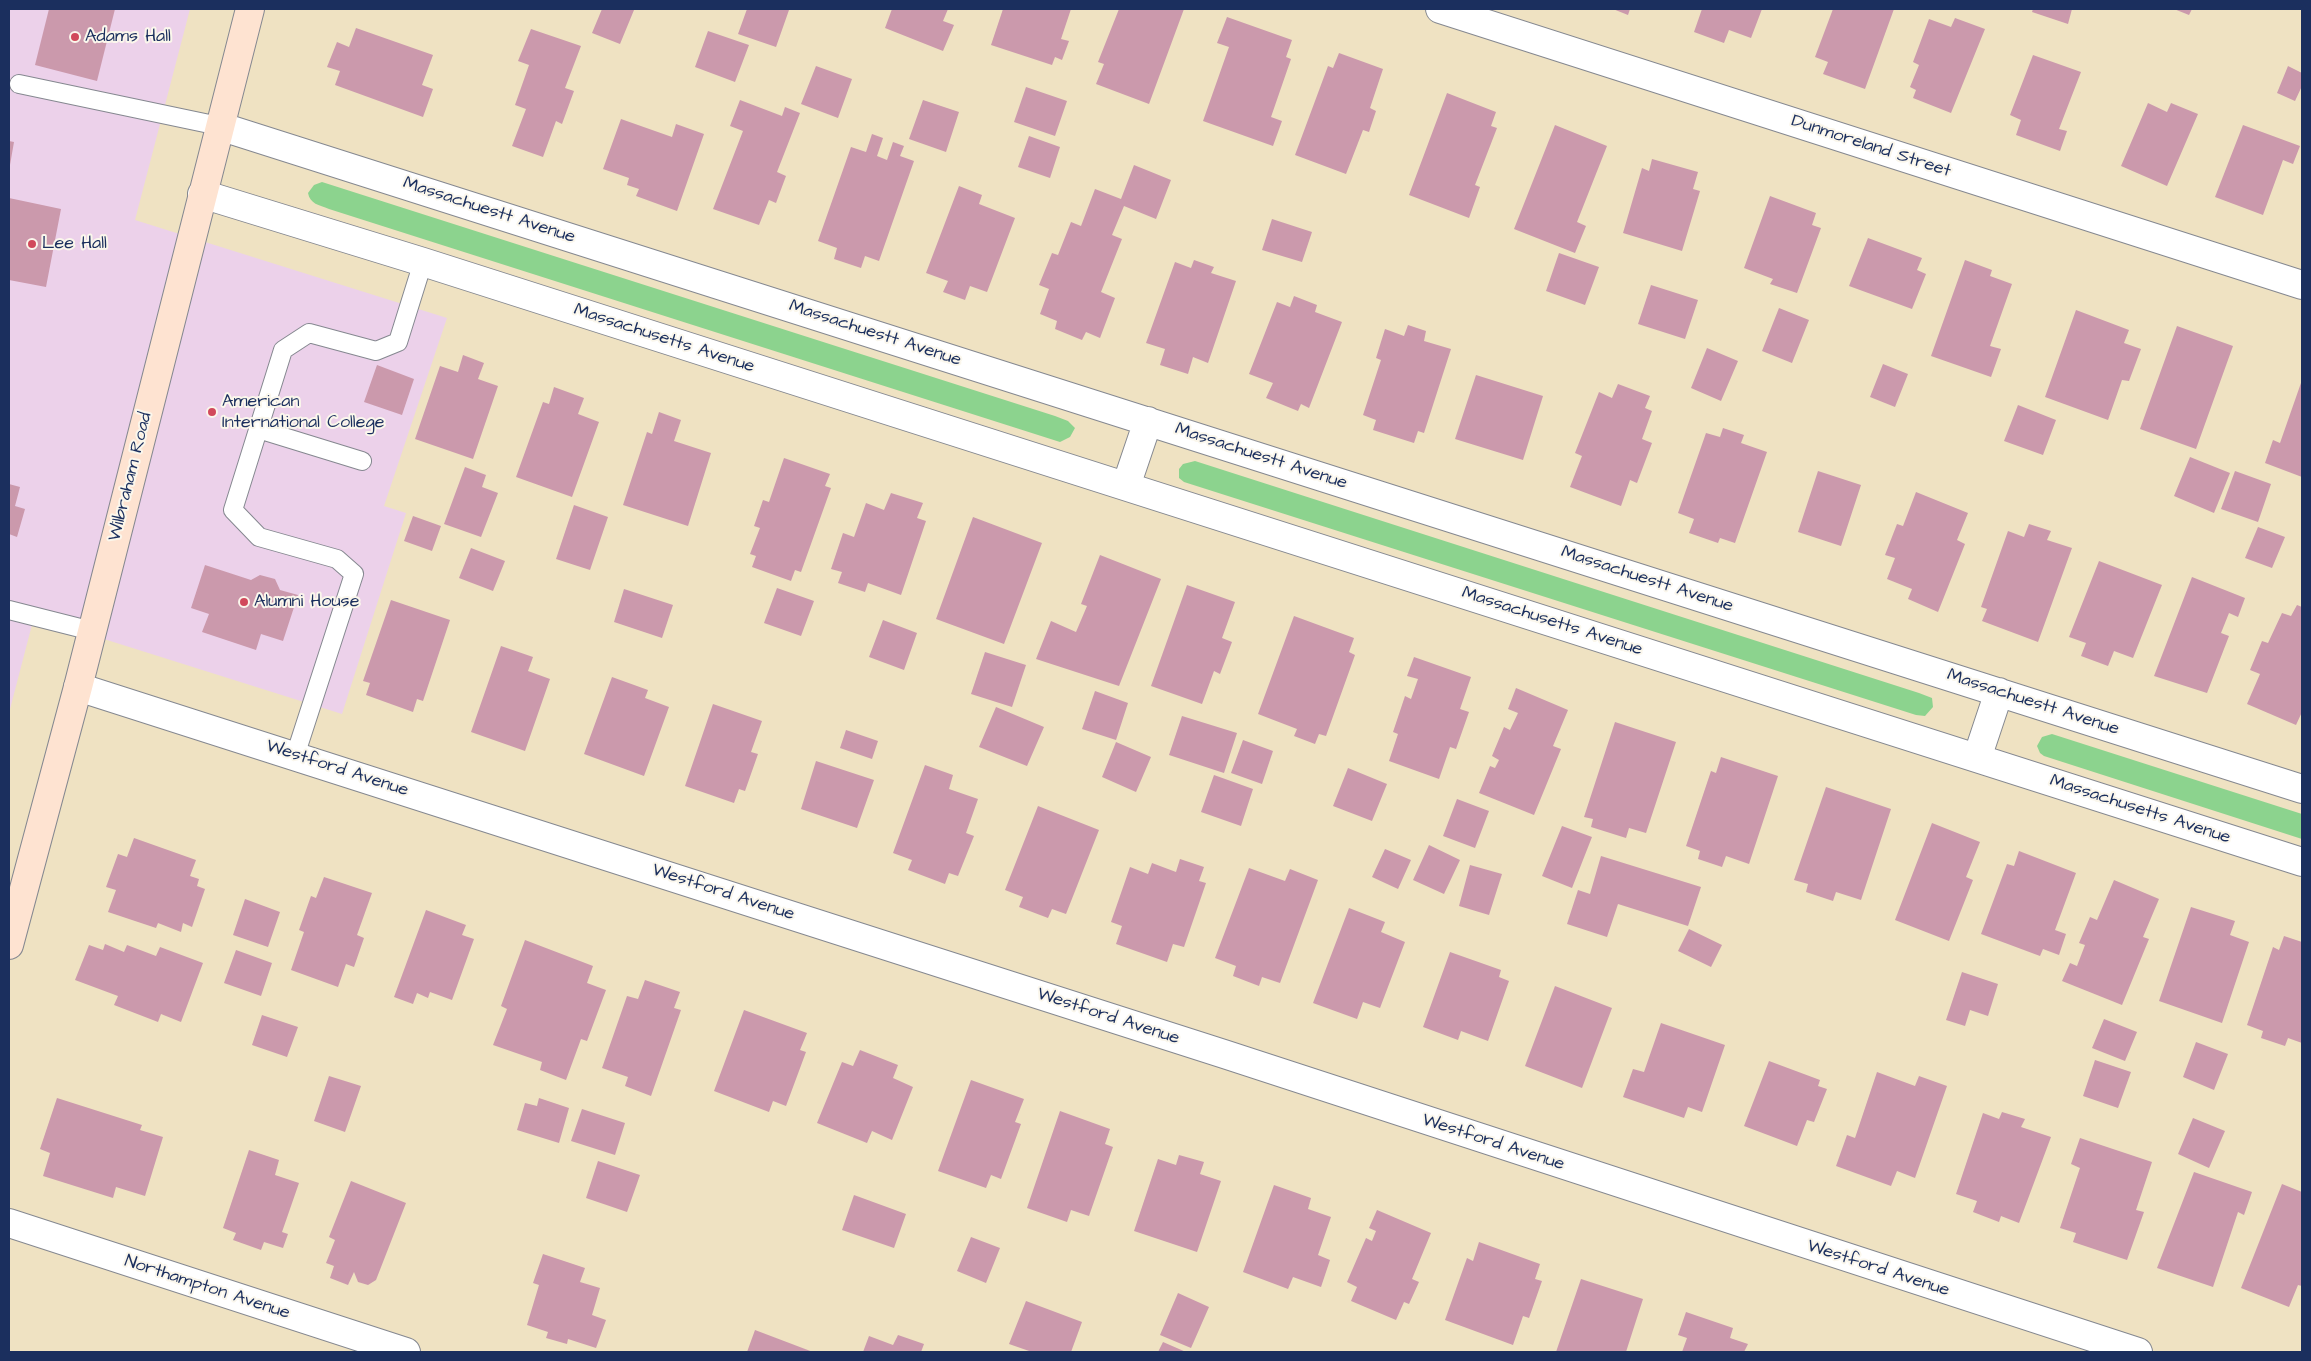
<!DOCTYPE html>
<style>
body{margin:0}
#map{position:relative;width:2311px;height:1361px;overflow:hidden;background:#efe2c2;font-family:"Architects Daughter",sans-serif}
canvas{display:block}
.frame{position:absolute;inset:0;border:10px solid #1b2f5e;pointer-events:none}
</style>
<div id="map">
<canvas width="2311" height="1361"></canvas>
<div class="frame"></div>
</div>
<script>
const g = document.querySelector('canvas').getContext('2d');
g.lineJoin = 'round';
function fill(path, color) {
  g.fillStyle = color;
  g.fill(path, 'evenodd');
}
function stroke(path, color, width, dash) {
  g.strokeStyle = color;
  g.lineWidth = width;
  g.lineCap = dash ? 'butt' : 'round';
  g.setLineDash(dash || []);
  g.stroke(path);
}
function label(font, color, halo, rows, align = 'center') {
  g.font = font + ' "Architects Daughter",sans-serif';
  g.lineWidth = 4;
  g.setLineDash([]);
  g.textBaseline = 'middle';
  g.strokeStyle = halo;
  g.fillStyle = color;
  for (const [text, x, y, turn = 0] of rows) {
    g.save();
    g.translate(x, y);
    g.rotate((+turn || 0) * Math.PI / 180);
    g.textAlign = isNaN(turn) ? turn : align;
    if (halo) g.strokeText(text, 0, 0);
    g.fillText(text, 0, 0);
    g.restore();
  }
}
fill(new Path2D(`
 M9,9H190L135,220L447,318L384,506L406,513L342,714L34,617L9,713Z`), '#ecd1ea');
fill(new Path2D(`
 M322,182L1055,416L1068,421L1075,428L1070,437L1060,442L329,209C319,205 310,204 308,193L314,185Z
 M1195,461L1919,693L1932,698L1933,707L1925,716L1916,715L1184,482L1179,478V469L1183,464Z
 M2052,734L2302,814V839L2044,756L2040,753L2037,746L2042,737Z`), '#8cd38e');
fill(new Path2D(`
 M49,9H115L97,81L35,65Z
 M602,9L634,10L620,44L592,33Z
 M747,9L789,10L776,47L738,34Z
 M892,9H948L943,21L954,25L943,51L885,28Z
 M1003,9H1071L1061,39L1069,41L1062,60L1055,57L1052,65L991,45Z
 M1119,9H1184L1149,104L1096,84L1104,64L1098,62Z
 M1613,9H1630L1628,15Z
 M1702,9H1762L1751,38L1729,30L1724,43L1694,32Z
 M1833,9H1894L1865,89L1823,74L1828,62L1815,57Z
 M2033,9H2072L2068,24L2032,12Z
 M2174,9H2192L2189,15Z
 M1227,17L1292,40L1286,57L1291,59L1271,117L1282,121L1273,146L1203,121L1229,47L1217,43Z
 M1955,18L1985,29L1951,113L1913,98L1916,90L1910,87L1919,65L1913,62L1929,19L1951,27Z
 M356,28L433,55L422,85L433,89L423,117L335,85L340,71L327,67L337,42L349,47Z
 M531,29L581,46L565,88L574,91L562,124L556,121L543,157L512,146L526,109L515,105L529,65L518,61Z
 M708,31L749,45L735,82L695,67Z
 M1339,53L1383,69L1370,108L1376,111L1369,132L1363,130L1346,174L1295,155L1328,66L1333,68Z
 M2033,55L2081,72L2059,129L2067,131L2060,151L2016,135L2021,120L2010,115Z
 M816,66L852,79L838,118L801,104Z
 M2288,66L2302,73V86L2295,101L2277,93Z
 M1026,87L1067,101L1055,136L1014,122Z
 M1447,93L1496,112L1491,126L1497,128L1475,185L1480,187L1469,218L1409,195Z
 M740,100L782,116L785,107L800,113L777,172L786,176L776,203L769,200L759,225L713,209L743,131L730,126Z
 M923,100L959,112L946,152L909,139Z
 M2148,103L2167,112L2171,103L2198,114L2167,186L2121,166Z
 M621,119L672,137L676,124L704,134L677,211L636,196L639,189L627,185L629,178L603,169Z
 M1555,125L1607,146L1577,222L1586,226L1575,253L1514,229Z
 M2243,125L2300,146L2293,164L2283,160L2263,215L2215,197Z
 M872,134L883,138L877,156L887,160L893,142L904,146L900,156L914,161L879,261L865,256L861,268L834,259L837,248L818,241L851,147L866,152Z
 M1029,136L1060,147L1050,178L1018,167Z
 M9,141L14,142L10,165H9Z
 M1652,159L1698,172L1693,189L1700,191L1682,251L1623,233L1642,168L1649,171Z
 M1134,165L1171,180L1156,219L1124,206L1112,235L1122,239L1101,292L1115,298L1100,338L1086,332L1082,340L1055,329L1057,321L1040,314L1049,289L1039,285L1052,253L1058,255L1071,222L1081,226L1095,189L1121,199Z
 M959,186L982,195L979,204L1015,218L987,292L970,286L965,300L943,292L948,281L926,273Z
 M1770,196L1816,213L1812,225L1821,228L1797,293L1770,284L1773,279L1744,268Z
 M9,198L61,209L46,287L9,280Z
 M1272,219L1312,232L1302,262L1262,250Z
 M1868,238L1922,258L1917,270L1926,274L1912,309L1849,286Z
 M1559,253L1599,267L1585,305L1546,291Z
 M1194,260L1214,267L1211,273L1236,281L1208,363L1193,357L1188,374L1160,365L1165,349L1146,343L1175,262L1191,268Z
 M1965,260L1992,270L1990,276L2012,284L1990,346L2001,349L1991,377L1931,356Z
 M1651,285L1698,300L1685,339L1638,324Z
 M1294,296L1317,305L1315,312L1342,322L1309,408L1301,404L1298,411L1266,398L1273,383L1249,374L1277,302L1290,307Z
 M1779,308L1809,320L1792,363L1762,351Z
 M2076,310L2129,330L2124,343L2141,349L2129,381L2122,380L2108,420L2045,397Z
 M1408,325L1426,331L1424,341L1451,349L1424,433L1418,431L1414,443L1373,430L1376,420L1363,415L1381,360L1376,358L1385,329L1404,336Z
 M2177,326L2233,346L2196,449L2140,429Z
 M1707,348L1738,361L1721,401L1691,388Z
 M463,355L484,363L478,379L498,386L473,459L415,439L440,366L458,372Z
 M1883,364L1908,374L1895,407L1870,397Z
 M377,365L414,379L402,415L364,402Z
 M1476,375L1543,396L1523,460L1455,439Z
 M2302,380V477L2265,463L2273,440L2280,443Z
 M1618,384L1650,396L1645,408L1652,411L1642,439L1652,443L1637,483L1630,480L1621,506L1570,487L1582,456L1575,453L1599,392L1612,398Z
 M554,387L584,398L578,414L599,422L572,497L516,477L543,402L549,404Z
 M2018,405L2056,420L2043,455L2004,441Z
 M659,412L681,420L674,441L711,453L688,526L623,505L647,432L652,434Z
 M1723,428L1744,435L1741,443L1767,452L1735,543L1720,538L1718,543L1689,533L1694,519L1678,513L1706,433L1720,437Z
 M2190,457L2230,473L2214,513L2174,496Z
 M784,458L830,474L825,486L831,488L801,572L795,570L791,581L752,567L756,556L750,554L760,528L754,526L763,500L769,502Z
 M465,467L486,475L482,487L498,493L481,537L444,524Z
 M1818,471L1861,485L1841,546L1798,532Z
 M2235,471L2271,484L2258,522L2221,509Z
 M9,484L20,487L15,506L25,509L17,537L9,534Z
 M1916,492L1968,513L1957,540L1965,544L1938,612L1908,599L1912,589L1887,579L1895,558L1885,555L1897,524L1903,526Z
 M891,493L923,503L917,518L926,521L901,595L868,583L865,592L838,583L842,572L831,569L843,533L854,537L866,503L884,510Z
 M574,505L608,517L590,570L556,559Z
 M413,516L441,526L432,551L404,541Z
 M973,517L1042,543L1004,644L936,619Z
 M2029,524L2051,531L2047,540L2072,548L2038,642L1982,621L1987,609L1981,607L2008,531L2024,537Z
 M2258,527L2285,537L2272,568L2245,558Z
 M471,548L505,561L493,591L459,578Z
 M1100,555L1161,579L1119,686L1036,659L1051,621L1076,632L1087,606L1081,604Z
 M2099,561L2162,585L2133,658L2114,651L2108,666L2081,656L2086,643L2069,637Z
 M205,565L251,580L260,575L275,579L280,590L298,595L283,641L261,634L256,650L202,632L209,614L191,608Z
 M2192,577L2245,598L2238,617L2229,613L2221,633L2229,636L2207,693L2154,676Z
 M1187,585L1235,602L1222,638L1232,642L1220,674L1214,671L1202,704L1151,686Z
 M777,588L814,601L801,636L764,623Z
 M624,589L673,605L662,638L614,622Z
 M391,600L450,620L423,701L417,699L413,712L366,695L370,683L363,681Z
 M2297,605L2302,607V712L2296,725L2247,704L2260,674L2250,670L2262,641L2268,643L2282,613L2291,616Z
 M1294,616L1354,638L1349,652L1355,655L1326,736L1319,734L1315,744L1294,736L1297,729L1258,714Z
 M883,620L917,633L904,670L869,657Z
 M501,646L533,657L528,671L550,679L525,751L471,732Z
 M985,652L1026,665L1012,707L971,694Z
 M1414,657L1471,677L1460,709L1469,712L1456,749L1450,747L1439,779L1389,761L1398,734L1393,732L1405,696L1411,699L1418,679L1407,676Z
 M612,677L648,690L645,698L669,707L644,776L584,754Z
 M1516,688L1568,710L1553,746L1561,749L1534,815L1479,793L1490,766L1495,768L1499,760L1492,756L1504,727L1510,730L1518,713L1508,709Z
 M1095,691L1128,703L1116,740L1082,729Z
 M713,704L762,721L751,752L758,754L745,791L739,789L734,803L685,786Z
 M996,707L1044,727L1027,766L979,747Z
 M1182,716L1237,733L1224,773L1169,755Z
 M1615,722L1676,742L1646,833L1629,828L1626,838L1591,827L1593,819L1584,817Z
 M846,730L878,741L872,759L840,748Z
 M1243,740L1273,751L1262,784L1231,773Z
 M1116,742L1151,757L1136,792L1102,777Z
 M1721,757L1778,776L1749,864L1726,856L1722,867L1698,859L1700,851L1686,846L1711,771L1716,773Z
 M816,761L874,780L857,828L801,809Z
 M925,765L953,775L949,789L978,799L966,833L974,836L958,876L949,873L945,884L908,870L912,860L893,853Z
 M1348,768L1387,784L1372,821L1333,806Z
 M1214,775L1253,789L1241,826L1201,812Z
 M1826,787L1891,809L1861,900L1836,892L1833,901L1806,892L1808,884L1794,880Z
 M1457,799L1489,811L1475,848L1443,836Z
 M1038,806L1099,830L1066,914L1052,909L1048,918L1019,907L1023,897L1005,890Z
 M1932,823L1980,842L1966,877L1973,880L1949,941L1895,920Z
 M1562,826L1592,837L1572,888L1542,876Z
 M134,838L196,860L190,876L199,879L197,886L205,889L192,927L183,923L181,932L158,923L156,928L108,912L116,890L106,887L118,854L127,857Z
 M1429,845L1460,860L1444,894L1413,880Z
 M1385,849L1411,860L1398,889L1372,877Z
 M2019,851L2076,873L2055,930L2066,934L2059,955L2043,949L2040,956L1981,934L2007,864L2014,866Z
 M1601,856L1701,887L1688,926L1618,904L1607,937L1567,924L1578,890L1590,894Z
 M1180,859L1204,867L1199,881L1206,883L1184,947L1173,944L1167,962L1116,944L1122,926L1111,922L1130,867L1148,874L1152,863L1176,872Z
 M1470,865L1502,874L1489,915L1459,906Z
 M1249,868L1285,881L1290,869L1318,880L1280,983L1262,977L1259,986L1233,976L1236,966L1215,958Z
 M324,877L372,893L357,935L364,938L354,967L346,964L338,987L291,970L304,932L299,930L311,896L316,898Z
 M2114,880L2159,899L2143,937L2149,939L2122,1005L2062,981L2070,963L2077,966L2085,945L2079,943L2090,917L2097,920Z
 M245,899L280,912L268,947L233,935Z
 M2191,907L2235,921L2230,935L2249,942L2222,1023L2159,1001Z
 M1349,908L1385,922L1381,932L1405,942L1380,1008L1363,1002L1357,1019L1313,1003Z
 M426,910L466,925L462,935L474,939L452,1000L430,992L428,998L417,993L413,1004L394,997Z
 M1689,929L1722,945L1711,967L1678,951Z
 M2284,936L2302,942V1043L2288,1038L2285,1046L2261,1038L2263,1031L2247,1025L2273,947L2279,950Z
 M525,940L593,966L587,983L606,990L587,1041L581,1039L566,1080L540,1070L542,1062L493,1045L507,1009L501,1006Z
 M105,944L124,952L127,945L156,956L160,947L203,963L181,1022L161,1014L158,1022L114,1005L118,996L75,980L89,945L103,950Z
 M236,950L272,963L261,996L224,983Z
 M1450,952L1501,970L1499,977L1509,981L1488,1041L1461,1031L1458,1040L1423,1027Z
 M1962,972L1998,984L1988,1016L1970,1010L1965,1026L1946,1020Z
 M645,980L680,992L674,1008L681,1010L651,1096L625,1086L628,1077L602,1068L627,996L638,999Z
 M1555,986L1612,1008L1582,1088L1525,1066Z
 M744,1010L807,1033L800,1050L806,1052L786,1106L773,1101L769,1112L714,1091Z
 M262,1015L298,1027L287,1057L252,1045Z
 M2104,1019L2137,1032L2125,1061L2092,1048Z
 M1661,1023L1725,1045L1702,1112L1688,1107L1684,1118L1623,1097L1633,1069L1644,1072Z
 M2196,1042L2228,1054L2214,1090L2183,1077Z
 M860,1050L898,1065L893,1078L913,1087L892,1140L872,1131L867,1143L817,1123L842,1062L853,1066Z
 M2095,1060L2131,1072L2118,1108L2083,1096Z
 M1769,1061L1820,1080L1818,1086L1827,1089L1814,1122L1807,1120L1797,1146L1744,1126Z
 M1877,1072L1915,1086L1919,1076L1947,1086L1915,1178L1897,1171L1891,1186L1836,1166L1847,1135L1855,1138Z
 M329,1076L361,1086L345,1132L314,1121Z
 M971,1080L1024,1099L1015,1122L1021,1124L1001,1179L991,1175L986,1188L938,1171Z
 M57,1098L142,1125L140,1130L163,1137L145,1196L116,1187L113,1198L43,1176L50,1153L40,1149Z
 M539,1098L569,1108L559,1143L517,1130L525,1103L537,1106Z
 M582,1109L625,1123L615,1155L571,1141Z
 M1060,1111L1110,1129L1105,1144L1113,1147L1089,1216L1071,1210L1067,1222L1027,1208Z
 M2002,1112L2025,1119L2021,1127L2051,1137L2019,1223L2001,1216L1999,1222L1973,1212L1977,1201L1956,1194L1983,1113L1999,1119Z
 M2193,1118L2225,1131L2209,1168L2178,1154Z
 M2080,1138L2152,1162L2136,1210L2144,1212L2127,1260L2073,1242L2076,1233L2060,1228L2080,1168L2071,1164Z
 M249,1150L279,1160L275,1175L299,1183L282,1232L288,1234L283,1248L264,1242L261,1250L233,1240L236,1233L223,1228Z
 M1179,1155L1204,1162L1200,1174L1221,1181L1197,1252L1134,1231L1158,1159L1176,1165Z
 M598,1161L640,1175L627,1212L586,1198Z
 M2194,1172L2252,1192L2244,1215L2238,1212L2213,1287L2157,1268Z
 M351,1181L406,1203L376,1280L368,1285L358,1282L354,1272L348,1285L330,1278L334,1266L326,1263L335,1240L329,1237Z
 M2282,1184L2302,1192V1286L2298,1285L2289,1307L2241,1288Z
 M1274,1185L1311,1198L1308,1209L1331,1217L1318,1255L1330,1260L1321,1287L1293,1277L1288,1289L1243,1272Z
 M854,1195L906,1214L894,1248L842,1230Z
 M1377,1210L1431,1233L1412,1279L1419,1282L1409,1304L1404,1302L1396,1320L1351,1301L1357,1287L1347,1282L1366,1238L1372,1241L1376,1231L1369,1228Z
 M971,1237L1000,1248L986,1283L957,1271Z
 M1479,1242L1540,1264L1535,1279L1542,1281L1529,1318L1523,1316L1513,1345L1445,1320L1467,1258L1473,1261Z
 M543,1254L585,1268L580,1282L600,1288L592,1315L606,1320L596,1348L568,1339L567,1344L546,1338L548,1332L527,1325L539,1285L533,1283Z
 M1581,1279L1643,1299L1626,1352H1556Z
 M1178,1293L1209,1307L1191,1348L1160,1335Z
 M1026,1301L1082,1322L1071,1352H1032L1009,1344Z
 M1686,1312L1733,1328L1730,1338L1748,1344L1744,1352H1682L1687,1338L1678,1335Z
 M755,1330L813,1352H747Z
 M898,1335L924,1344L921,1352H863L869,1336L893,1345Z
 M1163,1342L1186,1352H1158Z`), '#cb99ac');
const lane = new Path2D(`
 M19,84L219,126
 M258,429L362,461
 M9,610L92,631
 M295,756L354,574L337,559L259,537L233,510L283,350L309,333L376,351L398,342L423,262`);
const street = new Path2D(`
 M1440,9L2302,285
 M219,126L2302,789
 M202,194L423,262L2302,862
 M1126,486L1148,421
 M78,687L1224,1054L2138,1352
 M1977,758L1999,692
 M9,1223L406,1352`);
const secondary = new Path2D(`
 M9,945L78,687L250,9`);
stroke(lane, '#858890', 20);
stroke(street, '#858890', 30);
stroke(secondary, '#858890', 30);
stroke(lane, '#fff', 18);
stroke(street, '#fff', 28);
stroke(secondary, '#fee3d1', 28);
for (const [x, y, r, color] of [
 [75,37,5,"#d1495b"],
 [32,244,5,"#d1495b"],
 [212,412,5,"#d1495b"],
 [244,602,5,"#d1495b"]
]) {
  const dot = new Path2D();
  dot.arc(x, y, r, 0, 2 * Math.PI);
  g.fillStyle = color;
  g.fill(dot);
  stroke(dot, '#fbf7ec', 2);
}
label('18px', '#1b2f5e', '#fbf7ec', [
 ["Adams Hall",85,37],
 ["Lee Hall",42,244],
 ["American",222,402],
 ["International College",222,423],
 ["Alumni House",254,602]
], 'left');
label('18px', '#1b2f5e', '#fbf7ec', [
 ["Dunmoreland Street",1871,147,18],
 ["Massachuestt Avenue",489,211,18],
 ["Massachuestt Avenue",875,334,18],
 ["Massachusetts Avenue",664,339,18],
 ["Massachuestt Avenue",1261,457,18],
 ["Wilbraham Road",131,477,-76],
 ["Massachuestt Avenue",1647,580,18],
 ["Massachusetts Avenue",1552,622,18],
 ["Massachuestt Avenue",2033,703,18],
 ["Westford Avenue",337,769,18],
 ["Massachusetts Avenue",2140,810,18],
 ["Westford Avenue",723,893,18],
 ["Westford Avenue",1108,1017,18],
 ["Westford Avenue",1493,1143,18],
 ["Westford Avenue",1878,1269,18],
 ["Northampton Avenue",207,1288,18]
]);
</script>
